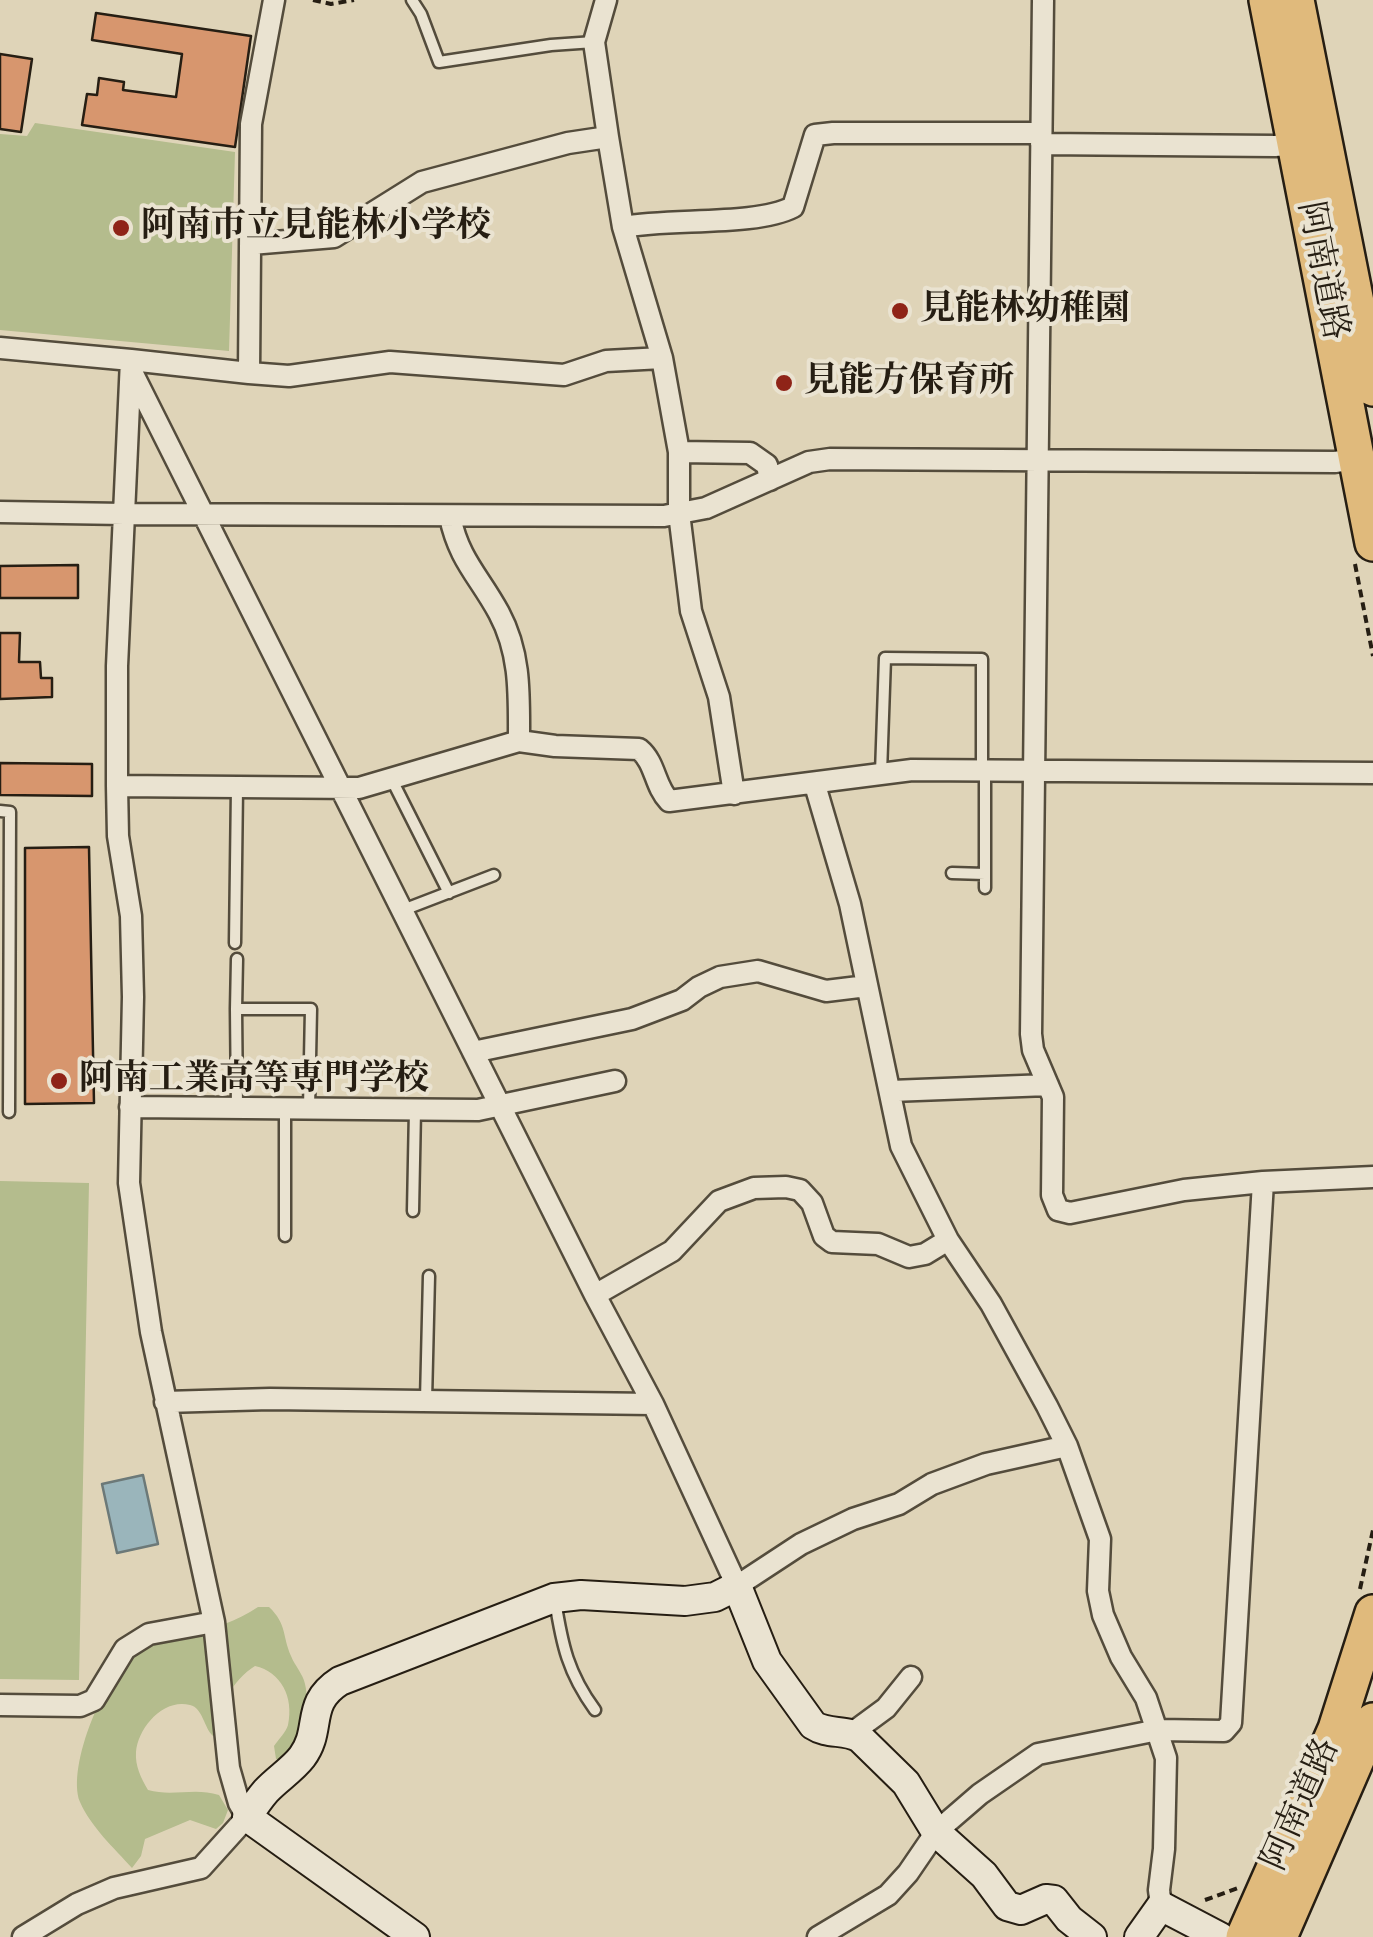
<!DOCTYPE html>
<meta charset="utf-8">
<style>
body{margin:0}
canvas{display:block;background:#dfd4b8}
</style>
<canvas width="1373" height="1937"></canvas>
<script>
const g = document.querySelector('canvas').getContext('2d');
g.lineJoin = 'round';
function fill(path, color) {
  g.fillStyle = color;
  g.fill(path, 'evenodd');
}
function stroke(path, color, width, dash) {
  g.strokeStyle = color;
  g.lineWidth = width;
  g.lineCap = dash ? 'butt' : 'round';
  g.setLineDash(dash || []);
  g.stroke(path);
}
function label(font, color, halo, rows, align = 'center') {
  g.font = font + ' Cardo,"Noto Serif JP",serif';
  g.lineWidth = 8;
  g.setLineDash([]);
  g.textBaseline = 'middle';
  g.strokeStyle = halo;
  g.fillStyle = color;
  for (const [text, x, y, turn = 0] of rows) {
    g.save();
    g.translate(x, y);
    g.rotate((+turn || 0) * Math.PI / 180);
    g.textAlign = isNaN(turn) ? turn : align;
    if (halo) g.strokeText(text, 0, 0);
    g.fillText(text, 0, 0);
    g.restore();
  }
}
fill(new Path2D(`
 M35,123L235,152L229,351L0,330V134L27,136Z
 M0,1181L89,1183L79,1680L0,1679Z
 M258,1607H269C287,1624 282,1635 291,1656C295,1666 303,1674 305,1684C311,1708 298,1740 287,1760L276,1759L274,1746C278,1740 286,1732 288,1725C294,1697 281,1672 255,1666C233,1679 216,1711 213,1736C204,1728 203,1708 190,1705C163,1698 138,1728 136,1752C135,1766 141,1778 148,1790C173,1797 194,1787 219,1795L228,1810L223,1823L216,1829L190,1820L145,1839L141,1856L132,1868C114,1848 91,1827 80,1802C66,1766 106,1672 137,1650C150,1641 172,1639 188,1635C213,1629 237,1621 258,1607Z`), '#b4bc8d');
const water = new Path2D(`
 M143,1475L158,1544L117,1553L102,1484Z`);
fill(water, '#9ab5bb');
stroke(water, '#6c7978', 2.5);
const building = new Path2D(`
 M96,13L251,36L235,147L82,125L87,94L97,95L99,78L124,82L123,90L176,97L182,54L92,40Z
 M0,54L32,59L21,132L0,129Z
 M78,565V598H0V566Z
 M0,633H20L19,662H40L41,678H52V697L0,699Z
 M0,763L92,764V796L0,795Z
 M89,847L94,1103L25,1104V848Z`);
fill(building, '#d7966e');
stroke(building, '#261e13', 2.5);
const lane = new Path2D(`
 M412,0L421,14L439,62L551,45L594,42
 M881,773L885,658L982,659V770
 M392,780L449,893
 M0,811L10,812L9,1112
 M952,873L985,874
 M985,888V771
 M403,910L494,875
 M235,943L237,788
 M237,959L236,1009H311L309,1108
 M236,1009L237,1107
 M285,1108V1236
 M413,1211L415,1110
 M426,1400L429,1276
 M555,1600C562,1645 568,1673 595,1710`);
const street = new Path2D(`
 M274,0L251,124L249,373L131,360L124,514L664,516L706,508L809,462L830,459L1335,462L1362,458
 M606,0L594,42L608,137L623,227L662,358L679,452V513L691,611L719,697L734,794
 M1043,0L1031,1034L1033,1050L1053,1097L1052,1195L1058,1210L1070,1213L1184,1190L1263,1182L1373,1177
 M1041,144L1275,146L1296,144
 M623,227C671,218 756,226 793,207L815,135L833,133H1041
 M251,244L334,237L422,182L568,143L608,137
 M0,348L131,360
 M132,372L595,1295L653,1404L737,1586L801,1544L853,1519L899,1504L932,1484L986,1464L1067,1446
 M249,373L289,376L390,362L564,375L606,361L662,358
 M679,452L750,453L767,465L770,480
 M0,512L124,514L117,666V786L118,836L131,916L133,997L129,1183L151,1332L214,1622L229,1768L239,1803L247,1817L201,1868L114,1888L77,1904L23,1937
 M450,517C459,560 479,576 499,613C521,654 519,695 519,741
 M815,785L850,904L901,1146L948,1240L991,1304L1047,1406L1067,1446L1100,1539L1098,1591L1103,1615L1121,1657L1146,1698L1166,1758L1164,1849L1159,1890L1161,1906
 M117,786L359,788L519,741L555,746L639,749C656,763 654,785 669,801L912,770L1373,773
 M473,1052L632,1019L682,1000L699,987L720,977L758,971L826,991L867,986
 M891,1091L1048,1085
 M130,1107L478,1110L615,1081
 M595,1295L672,1251L719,1201L754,1188L786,1187L800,1190L812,1203L824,1236L832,1242L878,1244L909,1257L925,1254L948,1240
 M165,1402L270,1399L653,1404
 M0,1705L80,1706L94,1700L125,1649L149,1634L214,1622
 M852,1733L886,1708L911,1677
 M818,1937L888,1895L908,1873L936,1832L980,1794L1038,1754L1158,1730L1224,1731L1231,1723L1263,1182`);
const secondary = new Path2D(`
 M415,1937L247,1817C253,1808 259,1799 266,1791C277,1779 292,1770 302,1757C323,1729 304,1704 340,1681L554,1598L581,1595L685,1601L715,1597L737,1586L767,1661L813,1725C828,1735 845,1729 860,1738L906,1783L936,1832L984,1875L1007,1906L1021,1910L1046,1899L1054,1900L1069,1919L1092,1937
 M1139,1937L1161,1906L1220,1937`);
const highway = new Path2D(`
 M1267,0L1373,543
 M1296,0L1373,388
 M1244,1937L1336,1729L1373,1613
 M1279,1937L1373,1721`);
stroke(lane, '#544c3c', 15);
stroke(street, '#544c3c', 25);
stroke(secondary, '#261e13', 32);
stroke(highway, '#261e13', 40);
stroke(new Path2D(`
 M313,0L331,4L354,0
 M1355,564L1373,656
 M1360,1589L1373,1530
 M1205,1900L1238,1888`), '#261e13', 4, [8, 5]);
stroke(lane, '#eae3d1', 10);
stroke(street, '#eae3d1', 20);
stroke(secondary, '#eae3d1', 28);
stroke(highway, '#e0ba7c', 35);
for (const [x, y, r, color] of [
 [121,228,10,"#8f2418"],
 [900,311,10,"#8f2418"],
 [784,383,10,"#8f2418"],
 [59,1081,10,"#8f2418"]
]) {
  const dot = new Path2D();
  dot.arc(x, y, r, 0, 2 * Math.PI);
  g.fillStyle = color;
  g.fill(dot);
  stroke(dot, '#eae3d1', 4);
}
label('bold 35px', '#261e13', '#eae3d1', [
 ["阿南市立見能林小学校",141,228],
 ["見能林幼稚園",920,311],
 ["見能方保育所",804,383],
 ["阿南工業高等専門学校",79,1081]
], 'left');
label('35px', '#261e13', '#eae3d1', [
 ["阿南道路",1321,271,79],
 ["阿南道路",1302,1805,-66]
]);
</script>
